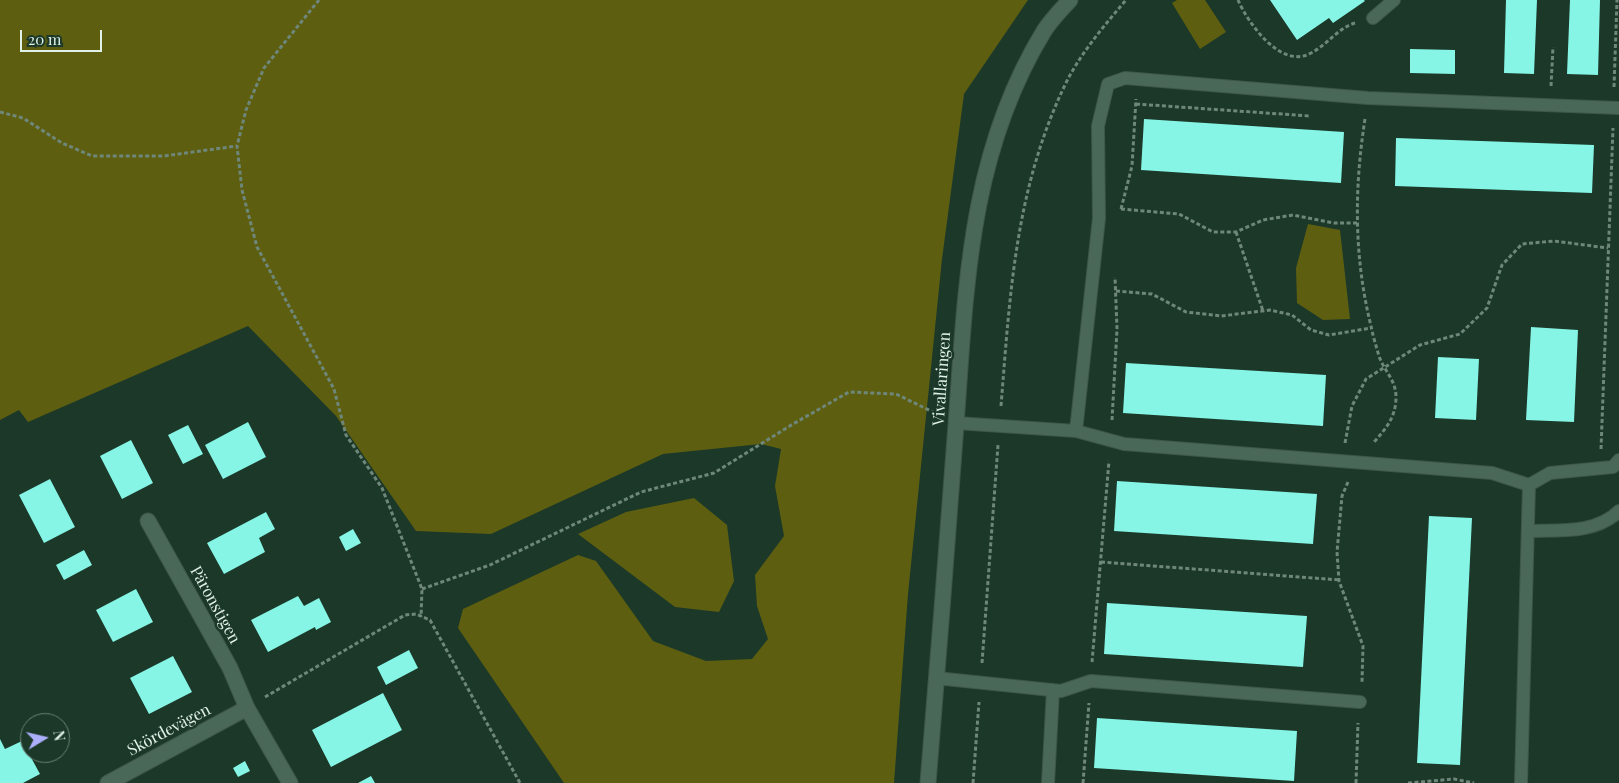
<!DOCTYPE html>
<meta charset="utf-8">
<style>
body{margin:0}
#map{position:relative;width:1619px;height:783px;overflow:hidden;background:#1b3829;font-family:"Playfair Display",serif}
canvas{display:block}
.north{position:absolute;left:20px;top:713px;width:50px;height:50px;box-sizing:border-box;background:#1b3829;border:1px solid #6a8275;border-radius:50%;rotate:81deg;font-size:14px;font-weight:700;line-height:20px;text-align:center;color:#e1f1e8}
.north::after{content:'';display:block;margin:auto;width:18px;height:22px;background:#acaffb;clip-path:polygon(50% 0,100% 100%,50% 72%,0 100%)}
.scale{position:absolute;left:20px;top:30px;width:82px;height:22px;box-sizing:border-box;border:2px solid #e1f1e8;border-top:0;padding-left:6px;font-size:15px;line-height:18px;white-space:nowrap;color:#e1f1e8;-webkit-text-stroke:4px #1b3829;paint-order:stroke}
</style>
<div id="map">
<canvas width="1619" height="783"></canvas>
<div class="north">N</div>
<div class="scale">20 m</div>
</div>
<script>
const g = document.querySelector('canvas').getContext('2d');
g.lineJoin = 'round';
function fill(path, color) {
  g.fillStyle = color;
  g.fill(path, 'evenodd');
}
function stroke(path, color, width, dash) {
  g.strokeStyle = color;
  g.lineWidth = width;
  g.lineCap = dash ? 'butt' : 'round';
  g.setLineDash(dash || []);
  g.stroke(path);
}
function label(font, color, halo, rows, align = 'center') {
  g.font = font + ' "Playfair Display",serif';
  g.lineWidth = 5;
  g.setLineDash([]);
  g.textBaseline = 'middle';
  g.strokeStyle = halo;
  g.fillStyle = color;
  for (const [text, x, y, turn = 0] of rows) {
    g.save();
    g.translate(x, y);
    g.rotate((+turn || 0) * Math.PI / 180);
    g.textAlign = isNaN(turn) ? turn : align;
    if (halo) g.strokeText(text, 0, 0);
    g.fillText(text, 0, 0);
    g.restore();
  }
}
fill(new Path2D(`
 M0,0H1028L964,94L942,259L908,594L894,783H564L458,628L463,609L578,555L596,561L653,641L706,661L752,659L768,639L757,606L755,575L784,536L775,486L781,449L761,444L663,454L491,534L416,531L336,416L248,326L28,422L19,410L0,420Z
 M1177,0H1205L1226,32L1200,49L1172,3Z
 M1308,224L1340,230L1350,319L1323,320L1297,303L1296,268Z
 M694,498L727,525L734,581L719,612L675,607L578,534L626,512Z`), '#5d5e10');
fill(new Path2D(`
 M1270,0H1364L1365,1L1333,23L1329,18L1297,40Z
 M1506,0H1537L1534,74L1504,73Z
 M1570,0H1600L1598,75L1567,74Z
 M1410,49L1455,50V74L1410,73Z
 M1144,119L1344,132L1341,183L1141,170Z
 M1396,138L1594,145L1592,193L1395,186Z
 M1531,327L1578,330L1574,422L1526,420Z
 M1438,357L1479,359L1476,420L1435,418Z
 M1126,363L1326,375L1323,426L1123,413Z
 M248,422L266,457L223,479L205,445Z
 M188,425L203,454L183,464L168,435Z
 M131,440L153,483L122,499L100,456Z
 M50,479L75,527L44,543L19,495Z
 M1117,481L1317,494L1313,544L1114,531Z
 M266,512L275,529L259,538L265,552L224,574L207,543Z
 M1429,516L1472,518L1460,765L1417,763Z
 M353,529L361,543L346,551L339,537Z
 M84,550L92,565L64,580L56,565Z
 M136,589L153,622L113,642L96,610Z
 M298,596L304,606L319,598L331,622L316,630L315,627L268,652L251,620Z
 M1107,603L1307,616L1303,667L1104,654Z
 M409,650L418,668L386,685L377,667Z
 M173,656L192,692L149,714L130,678Z
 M383,693L402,730L331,767L312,730Z
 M1097,718L1297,731L1294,781L1094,768Z
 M0,739L5,749L22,741L40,774L23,783H0Z
 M245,761L250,771L238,777L233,768Z
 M371,776L375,783H358Z`), '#86f5e5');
const lane = new Path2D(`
 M1373,18L1394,0
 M956,423L1076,431L1124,444L1492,473L1529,485
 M1076,431L1099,218L1098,126L1108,84L1125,78L1368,98L1619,108
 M1529,531C1559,530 1596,534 1619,511
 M936,678L1061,691L1091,681L1360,702
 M1048,783L1053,690
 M1521,783L1529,485L1550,473L1613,467L1619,460`);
const street = new Path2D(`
 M148,521L230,668L247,708L290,783
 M108,783L247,708`);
const secondary = new Path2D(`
 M928,783C937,672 946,562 954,451C966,304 964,162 1044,31C1051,20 1061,10 1070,0`);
stroke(lane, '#3d5649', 14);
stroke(street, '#3d5649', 17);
stroke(secondary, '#3d5649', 17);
stroke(new Path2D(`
 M319,0L264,68L246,110L237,146L242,190L257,247L334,389L346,435L382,488L422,589L421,617
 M1238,0C1248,23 1281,70 1311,53C1327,45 1338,28 1355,23
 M1551,86L1553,47
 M1614,87L1617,0
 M1136,104L1310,116
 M0,112L23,118L62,143L92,156H164L237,146
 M1365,119C1354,189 1354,258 1371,326C1373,336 1376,346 1379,356C1384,371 1396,380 1396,397C1396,417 1386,429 1373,443
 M1121,209L1132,166L1136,99
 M1121,209L1179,214L1213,232H1236L1263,220L1293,215L1334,223H1357
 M1236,232L1263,311
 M1116,291L1152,294L1186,312L1221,316L1270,310L1292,315L1311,330L1329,335L1371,328
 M1001,406C1010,294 1015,191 1064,87C1079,55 1103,27 1126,0
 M1112,420L1117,329L1115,277
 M1345,443L1352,406L1366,379L1420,345L1460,334L1487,308L1502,265L1522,244L1554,241L1608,248
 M1601,449L1613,128
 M1348,482L1342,496L1337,552L1339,581L1363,646L1362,682
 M1101,562L1340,580
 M422,589L490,565L641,492L714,473L793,424L849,392L896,394L935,413
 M1092,662L1109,461
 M982,663L998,445
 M265,697L405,615L416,614L430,620L520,783
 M973,783L979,702
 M1083,783L1089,703
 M1356,783L1358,723
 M1408,783L1454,779L1474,783`), '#6f877a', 3, [4, 2.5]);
stroke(lane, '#4a6857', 12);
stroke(street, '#4a6857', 15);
stroke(secondary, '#4a6857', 15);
label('16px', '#e1f1e8', '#1b3829', [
 ["Vivallaringen",942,379,-86],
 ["Päronstigen",215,605,61],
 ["Skördevägen",169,730,-28]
]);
</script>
